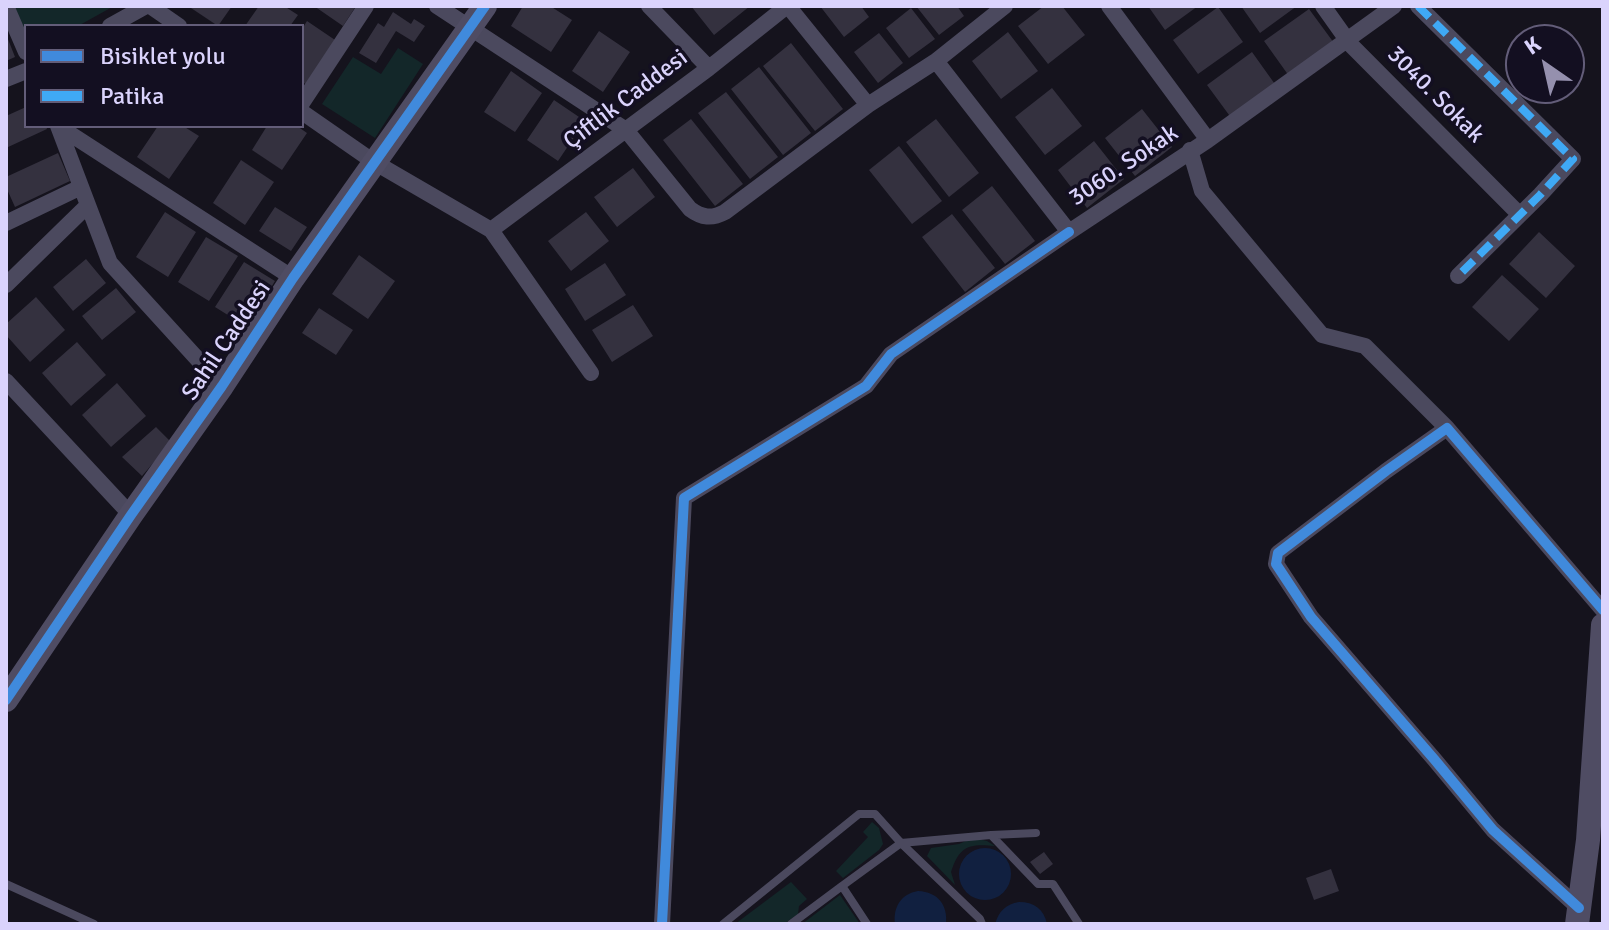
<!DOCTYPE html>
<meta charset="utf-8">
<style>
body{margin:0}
#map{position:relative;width:1609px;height:930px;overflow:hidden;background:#15131d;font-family:Signika,sans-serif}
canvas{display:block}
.frame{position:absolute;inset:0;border:8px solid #dad3fc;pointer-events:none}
.legend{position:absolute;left:24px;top:24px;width:280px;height:104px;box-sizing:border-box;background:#130f21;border:2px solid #635d79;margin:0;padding:10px 14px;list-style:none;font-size:24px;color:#dad3fc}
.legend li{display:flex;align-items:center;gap:16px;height:40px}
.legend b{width:40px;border:2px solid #635d79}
.north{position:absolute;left:1505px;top:24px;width:80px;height:80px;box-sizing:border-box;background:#130f21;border:2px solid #635d79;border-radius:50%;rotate:326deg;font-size:22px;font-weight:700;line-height:32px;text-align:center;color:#dad3fc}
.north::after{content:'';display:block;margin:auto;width:28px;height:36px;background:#9590ae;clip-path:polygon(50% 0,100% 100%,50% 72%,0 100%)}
</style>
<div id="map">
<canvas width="1609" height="930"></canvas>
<div class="frame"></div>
<ul class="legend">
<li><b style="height:10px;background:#408adc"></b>Bisiklet yolu</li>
<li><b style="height:10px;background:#3fa9f5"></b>Patika</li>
</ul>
<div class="north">K</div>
</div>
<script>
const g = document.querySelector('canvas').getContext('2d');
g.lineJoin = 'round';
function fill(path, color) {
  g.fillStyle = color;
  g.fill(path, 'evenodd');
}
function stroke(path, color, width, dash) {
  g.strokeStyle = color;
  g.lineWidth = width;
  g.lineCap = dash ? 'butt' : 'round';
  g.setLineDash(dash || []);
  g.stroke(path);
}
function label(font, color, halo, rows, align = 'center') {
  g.font = font + ' Signika,sans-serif';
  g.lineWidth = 7;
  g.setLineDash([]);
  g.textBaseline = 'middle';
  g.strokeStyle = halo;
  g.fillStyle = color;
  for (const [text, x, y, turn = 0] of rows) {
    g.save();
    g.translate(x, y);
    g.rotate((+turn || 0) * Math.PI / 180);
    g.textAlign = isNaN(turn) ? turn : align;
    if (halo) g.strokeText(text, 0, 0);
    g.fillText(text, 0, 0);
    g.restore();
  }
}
fill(new Path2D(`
 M13,6H114L78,26H26V35Z
 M398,48L423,64L375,138L322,104L353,57L381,74Z
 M872,822L879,828L883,844L879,850L843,878L836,871L868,837L863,832Z
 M978,839L987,841L995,846C968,843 959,847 951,872L955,885L927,856L931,848L959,844L968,840Z
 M791,882L807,899L799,906L798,914L784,924H735Z
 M840,895L860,924H802Z`), '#132729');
fill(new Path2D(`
 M959 874a26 26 0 1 1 52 0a26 26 0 1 1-52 0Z
 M918,891C938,892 948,905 946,924H895C893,907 901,894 918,891Z
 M1019,902C1034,902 1044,909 1047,924H995C999,911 1006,904 1019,902Z`), '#112040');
fill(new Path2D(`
 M188,6H232L218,26Z
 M259,6H284L298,15L290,26H245Z
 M314,6H356L343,26Z
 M523,6H550L572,20L551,52L511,26Z
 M691,6H750L714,35Z
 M820,6H861L869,17L844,37Z
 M916,6H957L964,16L939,35Z
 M1044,6H1062L1085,35L1048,64L1018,26Z
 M1148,6H1198L1165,30Z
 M1241,6H1297L1260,33Z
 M1218,7L1243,42L1198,74L1173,40Z
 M911,8L935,39L909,58L886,28Z
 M1309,9L1334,43L1289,76L1264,41Z
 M393,12L411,24L414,19L425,26L414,42L396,31L376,63L359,53L378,23L384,27Z
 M307,21L338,42L309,86L302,82V29Z
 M599,31L630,52L603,92L572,71Z
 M1008,32L1038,71L1001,99L972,61Z
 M879,33L903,63L878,83L854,52Z
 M6,34L15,57L6,61Z
 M791,43L843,109L815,131L763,66Z
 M1252,52L1277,87L1232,119L1207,85Z
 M759,67L811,133L783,155L731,89Z
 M511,71L542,93L515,132L484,112Z
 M1052,88L1082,126L1045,155L1015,117Z
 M726,92L778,157L750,179L698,113Z
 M554,100L585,121L558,161L527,140Z
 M26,107V126H46L47,129L6,148V116Z
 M1142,109L1172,147L1135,176L1105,138Z
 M691,119L743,184L715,206L663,140Z
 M936,119L979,173L949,197L906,142Z
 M158,126H183L199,136L169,179L137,157Z
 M267,126H297L307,133L282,170L252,150Z
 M1094,141L1124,179L1087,208L1058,170Z
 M899,146L942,201L912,224L869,170Z
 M58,153L70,181L15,207L6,187V177Z
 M241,160L274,182L245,225L213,203Z
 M633,168L655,197L617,227L594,197Z
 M992,186L1035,241L1005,264L962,210Z
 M275,207L307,227L291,251L259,231Z
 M165,212L196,232L168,277L136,257Z
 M586,212L609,241L571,271L548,241Z
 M952,214L995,268L965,292L922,237Z
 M1539,232L1575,266L1546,298L1509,264Z
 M206,237L238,256L209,301L178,282Z
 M359,255L395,281L368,319L332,294Z
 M86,259L106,283L73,311L53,287Z
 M244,262L275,281L247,327L215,307Z
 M605,263L626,295L585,321L565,289Z
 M1502,275L1539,309L1509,341L1472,307Z
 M116,288L136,312L102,340L82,316Z
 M36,297L65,330L30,362L6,335V324Z
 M633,305L653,336L612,362L592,330Z
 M319,308L353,330L336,355L302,333Z
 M77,342L106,375L71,406L42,373Z
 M117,383L146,416L111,447L82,415Z
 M156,427L171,442L142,476L122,457Z
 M1044,852L1053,864L1040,874L1030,862Z
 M1331,869L1339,891L1314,900L1306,878Z`), '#34313f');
stroke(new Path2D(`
 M1603,924V920`), '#46505d', 3, [4, 6]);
stroke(new Path2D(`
 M991,835L1036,833
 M6,884L94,924
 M842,886L901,843L980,919L982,924
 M723,924L859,814H875L901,843L991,835L1038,884H1053L1079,924
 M791,924L842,886L867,924`), '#4b495e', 8);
stroke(new Path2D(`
 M6,6L26,52
 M150,6L179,26
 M437,6L626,130L690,209C702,218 712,219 725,212L868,105L936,61L1005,6
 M649,6L709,68
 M788,6L868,105
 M1323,6L1350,44L1519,214
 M1418,6L1573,159L1540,195L1458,276
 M110,26L146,6
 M936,61L1069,232L1208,140L1109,6
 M6,79L26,71
 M302,103L366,6
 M302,112L374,162L491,230L591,373
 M58,126L110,263L222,386
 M58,126L293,278
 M1208,140L1394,6
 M1190,150L1202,191L1322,335L1365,346L1447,428
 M6,223L81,187
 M491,230L709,68L787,6
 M6,285L88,205
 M6,381L131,515
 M1579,908L1493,830L1434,759L1311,617L1276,564L1278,553L1386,471L1447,428L1603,610
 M662,924L684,498L866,386L891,354L1069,232`), '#4b495e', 16);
stroke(new Path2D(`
 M6,700L131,515L222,386L293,278L485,6
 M1577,924L1588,840L1603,625`), '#4f4c63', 24);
stroke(new Path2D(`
 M1418,6L1573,159L1540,195L1458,276`), '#3fa9f5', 8, [16, 8]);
stroke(new Path2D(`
 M6,700L131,515L222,386L293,278L485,6
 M1579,908L1493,830L1434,759L1311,617L1276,564L1278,553L1386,471L1447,428L1603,610
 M662,924L684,498L866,386L891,354L1069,232`), '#408adc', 10);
label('24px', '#dad3fc', '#130f21', [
 ["3040. Sokak",1435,95,45],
 ["Çiftlik Caddesi",626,100,-37],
 ["3060. Sokak",1124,166,-34],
 ["Sahil Caddesi",227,341,-56]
]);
</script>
